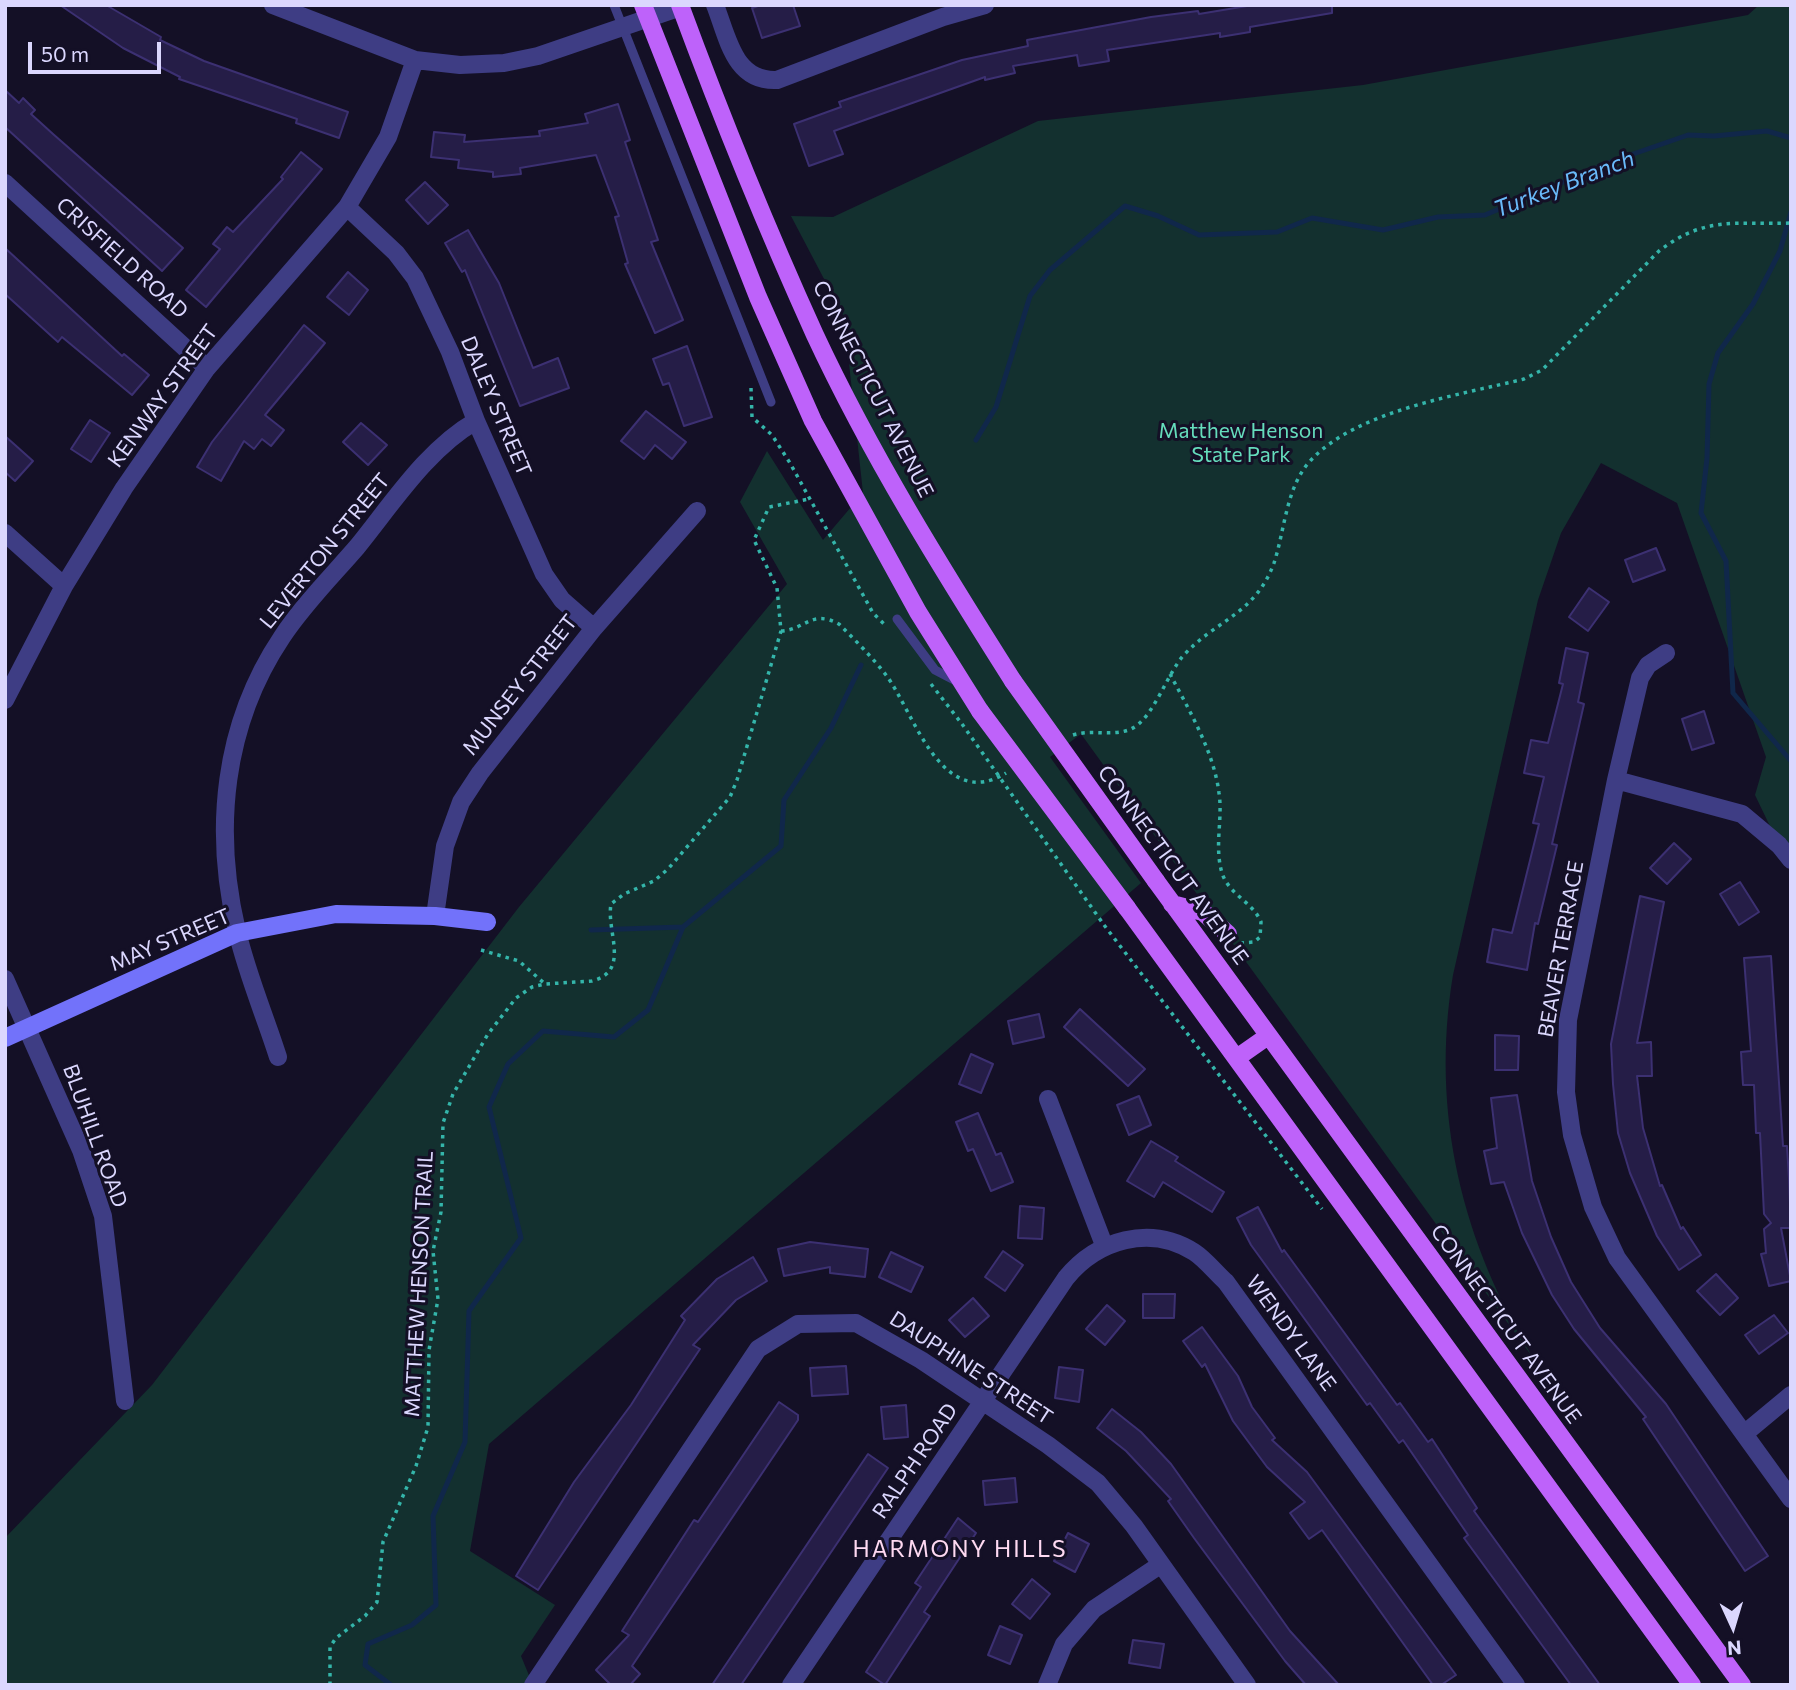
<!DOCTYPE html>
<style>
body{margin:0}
#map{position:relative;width:1796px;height:1690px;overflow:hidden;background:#141026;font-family:Commissioner,sans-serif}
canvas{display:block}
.frame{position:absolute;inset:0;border:7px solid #dbd7fe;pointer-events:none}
.north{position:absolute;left:1698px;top:1592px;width:70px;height:70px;-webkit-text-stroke:5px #141026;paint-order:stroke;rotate:176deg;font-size:19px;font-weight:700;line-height:28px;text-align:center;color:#dbd7fe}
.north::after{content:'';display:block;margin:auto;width:24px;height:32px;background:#dbd7fe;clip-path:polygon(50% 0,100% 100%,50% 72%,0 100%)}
.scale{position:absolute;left:28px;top:42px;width:133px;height:32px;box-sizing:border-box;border:4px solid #dbd7fe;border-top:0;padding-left:9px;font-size:21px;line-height:24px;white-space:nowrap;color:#dbd7fe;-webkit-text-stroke:5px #141026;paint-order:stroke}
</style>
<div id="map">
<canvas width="1796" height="1690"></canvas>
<div class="frame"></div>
<div class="north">N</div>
<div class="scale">50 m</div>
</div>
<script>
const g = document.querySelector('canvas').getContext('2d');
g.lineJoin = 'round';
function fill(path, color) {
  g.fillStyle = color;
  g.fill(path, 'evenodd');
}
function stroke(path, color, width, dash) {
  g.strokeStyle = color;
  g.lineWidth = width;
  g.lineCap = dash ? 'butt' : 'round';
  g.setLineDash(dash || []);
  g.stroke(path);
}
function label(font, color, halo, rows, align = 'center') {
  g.font = font + ' Commissioner,sans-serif';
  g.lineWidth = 6;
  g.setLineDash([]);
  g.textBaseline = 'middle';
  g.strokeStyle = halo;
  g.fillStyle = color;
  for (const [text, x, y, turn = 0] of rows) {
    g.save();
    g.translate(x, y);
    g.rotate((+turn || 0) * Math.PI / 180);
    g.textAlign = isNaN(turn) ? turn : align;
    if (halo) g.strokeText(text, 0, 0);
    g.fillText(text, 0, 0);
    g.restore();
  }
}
fill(new Path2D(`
 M1759,5H1791V860L1779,845L1755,795L1766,757L1677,503L1601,463L1561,533L1538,600L1453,975C1430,1112 1462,1245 1536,1362L1081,734L1050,757L1141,883L489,1444L470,1551L555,1605L521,1656L533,1685H5V1538L152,1385L519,907L787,584L740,502L767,451L823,540L863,493L844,317L791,216L833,217L1038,121L1363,85L1748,15Z`), '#13302f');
stroke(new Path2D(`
 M1791,212L1780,251L1753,304L1718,353L1709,384L1707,458L1701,513L1726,561L1733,693L1791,761
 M976,440L996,407L1030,296L1050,270L1125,206L1158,216L1199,235L1277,232L1312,218L1383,230L1438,217L1485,215L1613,161L1688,135L1714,136L1767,131L1791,138
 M591,930L683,927
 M391,1685L365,1665L368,1644L412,1625L436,1605L433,1516L465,1442L469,1311L521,1238L489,1107L508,1064L543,1031L614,1037L648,1010L683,927L781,846L784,800L831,728L861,665`), '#10274a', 5);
const building = new Path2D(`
 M60,5H106L161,37L160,40L204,61L348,112L339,138L296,123L297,119L179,79L180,77L123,48Z
 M761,5H793L800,26L762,38L752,8Z
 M1253,5H1332V13L1250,27V32L1220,37V33L1107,50L1109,61L1079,66L1077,55L1013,66L1015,73L985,80V77L834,131L843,154L809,166L794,124L841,107L839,102L962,60L1028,46L1027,40L1151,17L1198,11L1199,14Z
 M5,90L19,103L23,98L35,110L31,114L53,134L183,248L162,271L5,127Z
 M618,104L630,140L625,142L658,240L651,242L683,320L655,333L625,264L628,263L615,217L619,216L596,155L520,168L521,174L493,177V172L458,168L459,160L431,157L434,132L465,135L464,142L540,136L539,131L588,123L585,114Z
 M301,152L322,169L206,307L186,290L220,249L213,244L227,227L233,232L283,179L281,177Z
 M425,182L448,205L428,224L406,200Z
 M468,230L499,283L533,368L558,358L569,388L520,406L465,270L462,272L445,243Z
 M5,248L122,356L124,354L149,375L132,395L62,337L58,342L5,294Z
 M348,272L368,290L349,315L327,297Z
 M304,325L325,343L265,415L284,430L271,446L262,439L254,449L244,441L221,481L197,467L212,442Z
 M687,346L712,417L684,426L669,383L663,385L653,359Z
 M646,411L686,442L672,459L655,445L644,459L621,441Z
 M90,420L110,433L91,462L71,449Z
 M361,423L387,445L368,465L343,442Z
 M5,436L33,461L15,481L5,472Z
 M1656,548L1665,570L1633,582L1625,560Z
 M1589,588L1609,602L1588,631L1569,617Z
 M1566,648L1588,653L1578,702L1584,704L1552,844L1557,845L1538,924L1535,923L1527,970L1487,962L1493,929L1512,933L1539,824L1533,823L1544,777L1524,773L1531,740L1548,743L1563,684L1559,683Z
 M1704,711L1714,743L1692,750L1682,719Z
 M1674,843L1691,859L1667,884L1650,868Z
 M1740,882L1759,912L1739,925L1720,894Z
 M1640,896L1664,902L1637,1043L1651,1042L1652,1076H1637L1643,1128L1660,1186L1662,1185L1681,1229L1683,1227L1701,1255L1679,1270L1657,1236L1630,1173L1618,1133L1613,1084L1611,1044Z
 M1771,956L1783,1146H1787L1789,1179L1791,1228H1781L1791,1281L1769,1286L1761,1254L1766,1253L1764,1229L1771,1223L1764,1214L1760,1133H1756L1754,1085H1743L1741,1052L1751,1051L1744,958Z
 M1080,1009L1145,1069L1128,1086L1064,1027Z
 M1039,1014L1044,1037L1013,1044L1008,1021Z
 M1495,1035L1519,1036L1518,1070H1495Z
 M971,1054L993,1064L981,1093L959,1084Z
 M1517,1095L1532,1181L1551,1237L1571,1282L1600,1328L1666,1404L1768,1556L1745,1571L1643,1419L1646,1417L1574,1329L1552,1295L1522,1233L1504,1182L1491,1184L1484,1151L1497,1148L1491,1098Z
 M1139,1096L1151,1125L1129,1135L1117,1105Z
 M978,1113L996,1155L1001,1153L1013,1182L991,1191L973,1149L968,1151L956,1122Z
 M1151,1141L1178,1157L1175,1161L1224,1192L1212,1212L1163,1182L1154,1197L1127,1181Z
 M1020,1206L1044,1208L1042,1239L1018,1238Z
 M1258,1207L1282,1252L1284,1250L1397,1405L1400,1403L1428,1442L1432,1439L1477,1508L1474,1511L1600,1685H1571L1464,1538L1468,1535L1403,1440L1399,1443L1370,1403L1367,1405L1251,1245L1237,1218Z
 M810,1242L868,1249L865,1277L830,1273V1267L784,1276L778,1249Z
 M1003,1251L1023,1265L1005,1291L985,1277Z
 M891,1252L923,1267L911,1292L879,1277Z
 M753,1257L767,1281L736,1300L693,1345L700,1349L538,1590L516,1576L574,1482L631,1405L685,1320L681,1316L717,1279Z
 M1716,1274L1738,1298L1720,1315L1697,1291Z
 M1143,1294H1175L1174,1318H1143Z
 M973,1298L989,1316L965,1337L949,1320Z
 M1107,1305L1125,1321L1105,1345L1086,1329Z
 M1774,1315L1788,1333L1759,1354L1745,1335Z
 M1202,1327L1238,1376L1252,1407L1275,1438L1272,1440L1307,1472L1456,1675L1441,1685H1433L1322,1530L1309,1539L1290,1513L1305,1502L1267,1467L1233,1421L1205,1364L1202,1367L1183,1341Z
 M846,1366L848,1394L812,1396L810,1368Z
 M1059,1367L1083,1370L1079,1402L1055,1398Z
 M779,1402L798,1415V1420L632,1666L640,1674L630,1685H611L596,1670L629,1635L622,1631L694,1520L698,1522Z
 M906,1405L908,1437L884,1439L881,1407Z
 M1112,1409L1141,1432L1171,1464L1290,1631L1339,1685H1306L1285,1661L1194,1538L1168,1501L1171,1499L1126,1451L1097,1428Z
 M868,1454L888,1468L752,1669L741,1685H712Z
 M1015,1478L1017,1502L985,1505L983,1481Z
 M958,1518L976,1533L924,1612L930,1616L885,1685L866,1672L921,1587L915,1583Z
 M1068,1533L1089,1544L1075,1572L1054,1561Z
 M1032,1579L1050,1594L1030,1619L1012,1604Z
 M1000,1626L1022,1635L1010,1664L988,1655Z
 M1133,1640L1164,1644L1160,1668L1129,1663Z`);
fill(building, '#251d47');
stroke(building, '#3c3072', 2);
stroke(new Path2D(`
 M751,388L752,417L772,435L790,463L873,613L886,626
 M781,631C805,630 811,609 839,624C855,640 872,657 886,675C914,712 941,813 1006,773
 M1170,674C1189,710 1214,752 1219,793C1223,819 1214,846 1222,873C1229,895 1253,902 1261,922L1260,937L1254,942L1241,943
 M931,684L962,724
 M1073,735C1092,729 1113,737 1131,729C1153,719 1166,676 1183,656C1215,620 1255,615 1274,563C1285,530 1286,485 1312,459C1359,410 1460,395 1524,379L1542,370L1659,251C1706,215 1736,225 1791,223
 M1104,925L1322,1209
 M481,950L519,961L545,984
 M330,1685V1647L336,1638L365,1616L377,1602L383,1542L416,1466L428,1427L429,1350L438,1299L433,1251L441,1212L443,1123L453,1094L488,1034L516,998L532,987L545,984L592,981C631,971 606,932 611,904L624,894L654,881L668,869L730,797L737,780L781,631L777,588L754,540L769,507L809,499`), '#34b5aa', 3.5, [3.5, 5]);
stroke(new Path2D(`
 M614,5L771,402
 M897,619L935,670L958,682`), '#3e3d84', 9);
stroke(new Path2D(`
 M273,5L415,60L460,65L504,63L538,56L681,7
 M715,5C728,38 734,82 777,80L943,17L985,5
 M5,183L207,368
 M347,207L396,253L415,278L450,352L476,421L544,574L562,600L594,628
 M5,533L64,586
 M1666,653L1648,665L1640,678L1616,780L1568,1020L1566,1092L1572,1135L1593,1207L1617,1258L1791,1499
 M5,700L64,586L124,488L207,368L347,207L388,137L415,60
 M1616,780L1742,814L1779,845L1791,860
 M435,916L445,846L461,802L480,773L594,628L697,511
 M5,979L81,1150L103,1216L125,1401
 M278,1057C265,1016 247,974 237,931C213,830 223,725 282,637C303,605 332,576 357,547C392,504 427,449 476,421
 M1048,1099L1104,1245
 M1744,1434L1791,1395
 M533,1685L758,1349L798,1324L856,1323L921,1360L1048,1445L1098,1483L1134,1526L1247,1685
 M791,1685L1066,1278C1097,1240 1150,1224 1194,1252C1205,1259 1216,1273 1226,1282L1516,1685
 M1047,1685L1064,1644L1094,1609L1160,1565`), '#3e3d84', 18);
stroke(new Path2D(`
 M5,1038L237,933L336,914L435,916L487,922`), '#7272fa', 18);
stroke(new Path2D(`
 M643,5L758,297L813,421L918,612L980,711
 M680,5C721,116 766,227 815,335C871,455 942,569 1013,681
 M1156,881L1742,1685
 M1172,904L1203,912L1228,934
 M1127,908L1692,1685
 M1238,1057L1268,1036`), '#be62fa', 18);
stroke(new Path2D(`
 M962,724L1104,925`), '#34b5aa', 3.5, [3.5, 5]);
stroke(new Path2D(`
 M1013,681L1156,881
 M980,711L1127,908`), '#be62fa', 18);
label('21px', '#dbd7fe', '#141026', [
 ["CRISFIELD ROAD",122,258,42],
 ["CONNECTICUT AVENUE",873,389,63],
 ["KENWAY STREET",163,396,-54],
 ["DALEY STREET",496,406,67],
 ["LEVERTON STREET",325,551,-51],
 ["MUNSEY STREET",520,685,-52],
 ["CONNECTICUT AVENUE",1173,865,54],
 ["MAY STREET",170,940,-23],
 ["BEAVER TERRACE",1561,949,-80],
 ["BLUHILL ROAD",95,1136,70],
 ["MATTHEW HENSON TRAIL",419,1284,-87],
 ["CONNECTICUT AVENUE",1506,1324,54],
 ["WENDY LANE",1291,1333,54],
 ["DAUPHINE STREET",971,1368,33],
 ["RALPH ROAD",915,1461,-56]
]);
label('21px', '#65dcbc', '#141026', [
 ["Matthew Henson",1241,431],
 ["State Park",1241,455]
]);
label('italic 23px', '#69bafa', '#141026', [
 ["Turkey Branch",1564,184,-21]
]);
g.letterSpacing = '2px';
label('23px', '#fed9f1', '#141026', [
 ["HARMONY HILLS",960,1549]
]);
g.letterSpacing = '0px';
</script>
